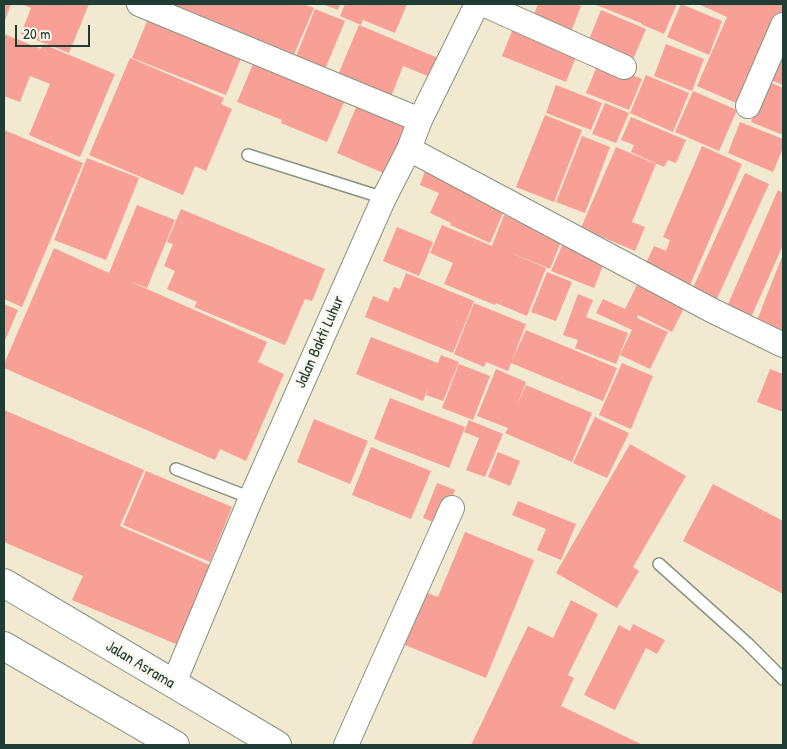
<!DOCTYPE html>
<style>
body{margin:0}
#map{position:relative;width:787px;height:749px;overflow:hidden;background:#f2e9d1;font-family:"Patrick Hand",sans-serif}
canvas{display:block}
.frame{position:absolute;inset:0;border:5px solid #1f3d34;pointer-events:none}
.scale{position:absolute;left:15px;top:25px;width:75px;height:22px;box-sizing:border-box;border:2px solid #1f3d34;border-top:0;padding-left:6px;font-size:15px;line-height:18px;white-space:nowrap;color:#1f3d34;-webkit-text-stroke:4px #fbf7ec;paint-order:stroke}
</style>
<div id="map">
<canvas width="787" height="749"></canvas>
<div class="frame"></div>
<div class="scale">20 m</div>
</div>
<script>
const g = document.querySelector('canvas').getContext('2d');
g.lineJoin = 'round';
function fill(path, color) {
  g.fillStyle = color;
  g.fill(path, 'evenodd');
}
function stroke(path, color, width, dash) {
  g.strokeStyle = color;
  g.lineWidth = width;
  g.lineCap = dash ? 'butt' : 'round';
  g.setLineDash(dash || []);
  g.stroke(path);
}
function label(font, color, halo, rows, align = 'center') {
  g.font = font + ' "Patrick Hand",sans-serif';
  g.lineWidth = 5;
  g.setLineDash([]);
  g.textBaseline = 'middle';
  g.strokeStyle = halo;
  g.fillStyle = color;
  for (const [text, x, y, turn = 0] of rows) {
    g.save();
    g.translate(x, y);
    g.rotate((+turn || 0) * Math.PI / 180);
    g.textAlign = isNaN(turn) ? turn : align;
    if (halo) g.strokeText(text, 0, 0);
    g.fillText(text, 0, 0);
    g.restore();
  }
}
fill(new Path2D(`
 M4,4H11L4,23Z
 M21,4H89L69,53L21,34L31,8Z
 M158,4H304L314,8L292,59Z
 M322,4H340L338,10Z
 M345,4H407L395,33L363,20L361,25L340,16Z
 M538,4H575L581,6L571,32L533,17Z
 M594,4H677L664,34L641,24V23Z
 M681,4L722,21L709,55L667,37Z
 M698,4H783V14L770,44L763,41L736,103L697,86L727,17Z
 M315,9L345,21L324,72L295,59Z
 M601,10L646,29L631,64L586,47Z
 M150,14L244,51L226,95L132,58Z
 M359,25L438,58L430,77L403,66L391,97L338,75Z
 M514,26L578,52L566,82L502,56Z
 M4,34L41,49L43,44L115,74L80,157L29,135L50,84L30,76L20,102L4,96Z
 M783,42V85L768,79Z
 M666,44L704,59L692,91L654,76Z
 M256,57L347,95L327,142L281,123L282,120L237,102Z
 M130,58L224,98L221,104L232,109L206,171L195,166L183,195L89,155Z
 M599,61L642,79L629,110L586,93Z
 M646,75L689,93L673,132L630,113Z
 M767,81L783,88V135L751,122Z
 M556,85L602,103L591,130L546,113Z
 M693,91L737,110L719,151L675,132Z
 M359,100L410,122L388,175L337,153Z
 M605,103L629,113L616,143L592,134Z
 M545,115L582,130L554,202L516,187Z
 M631,117L686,140L676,163L668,160L664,167L631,152L634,145L621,140Z
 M740,122L783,139V148L773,172L728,153Z
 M4,130L83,163L22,307L4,299Z
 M582,136L610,147L585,213L556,202Z
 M702,146L742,164L687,292L654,277L658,268L646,263L654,246L666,251L670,240L663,237Z
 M616,147L656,164L632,222L645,227L635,251L581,228Z
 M87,158L139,178L106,260L54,240Z
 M425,171L506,206L490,243L450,225L451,223L430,213L439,193L420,185Z
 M745,173L769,184L715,303L691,292Z
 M778,190L783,193V245L749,322L725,311Z
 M137,205L175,220L147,288L129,281L267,342L258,362L284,374L246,461L220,449L215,460L4,368V364L54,248L109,273Z
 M181,209L325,269L312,301L305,299L285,345L194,307L197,302L167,289L175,271L164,266L173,244L167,242Z
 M504,215L562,239L550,269L504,250L546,268L527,316L496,303L495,305L444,284L453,263L430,253L442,225L492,246Z
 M397,227L433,242L419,276L383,261Z
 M564,241L606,258L594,288L551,271Z
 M783,254V339L754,328Z
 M547,272L572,282L556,321L531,312Z
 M406,273L474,301L453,353L365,317L373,296L388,302L394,287L400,289Z
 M640,279L687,302L672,332L638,315L637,318L668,332L650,369L620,355L632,330L596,313L603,299L625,309Z
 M578,294L593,300L586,317L628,333L616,364L575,348L578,340L563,335Z
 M474,303L526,324L508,371L486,362L484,367L454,354Z
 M4,304L18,310L4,343Z
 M526,330L617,368L603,401L511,363Z
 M371,337L438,363L441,355L459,362L443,401L426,395L428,388L423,401L356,374Z
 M622,363L653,376L631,429L599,415Z
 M459,364L490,376L473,420L442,408Z
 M496,369L526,382L517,405L526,385L592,413L572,462L505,433L508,428L477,416Z
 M770,369L783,374V412L757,402Z
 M390,398L465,427L449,468L374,439Z
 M4,410L144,470L120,526L212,566L178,645L72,600L83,576L4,542Z
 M595,417L629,433L607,478L573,463Z
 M314,419L368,441L350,484L297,462Z
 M469,420L503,434L485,477L466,470L479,438L464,432Z
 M630,444L686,476L633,567L639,571L617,608L556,573Z
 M371,447L431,471L411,519L352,495Z
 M498,452L520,461L510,486L488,477Z
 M146,471L232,507L210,562L123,525Z
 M437,483L455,490L441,525L423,518Z
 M713,484L783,521V594L683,541Z
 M518,501L576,524L561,560L537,550L546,529L512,515Z
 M465,532L534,560L486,678L400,643L422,591L438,597Z
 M571,600L598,614L568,675L574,678L561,706L643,745H471L528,626L553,638Z
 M633,624L665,640L657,654L646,648L615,710L584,695L619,625L630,631Z`), '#f8a096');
const lane = new Path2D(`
 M248,155L384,198
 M176,469L251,498
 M659,564L747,643L783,679`);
const street = new Path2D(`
 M139,4L420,120
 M483,4L624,67
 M748,106L783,25
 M409,149L713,311L783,345
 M173,685L251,498L384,198L409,149L420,120L477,4
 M346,745L452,508`);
const highway = new Path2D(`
 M4,583L277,745
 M4,646L175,745`);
stroke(lane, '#889382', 14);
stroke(street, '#889382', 26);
stroke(highway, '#889382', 30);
stroke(lane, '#fff', 11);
stroke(street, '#fff', 24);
stroke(highway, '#fff', 28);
label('16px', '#1f3d34', '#fbf7ec', [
 ["Jalan Bakti Luhur",320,342,-66],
 ["Jalan Asrama",140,665,31]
]);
</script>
